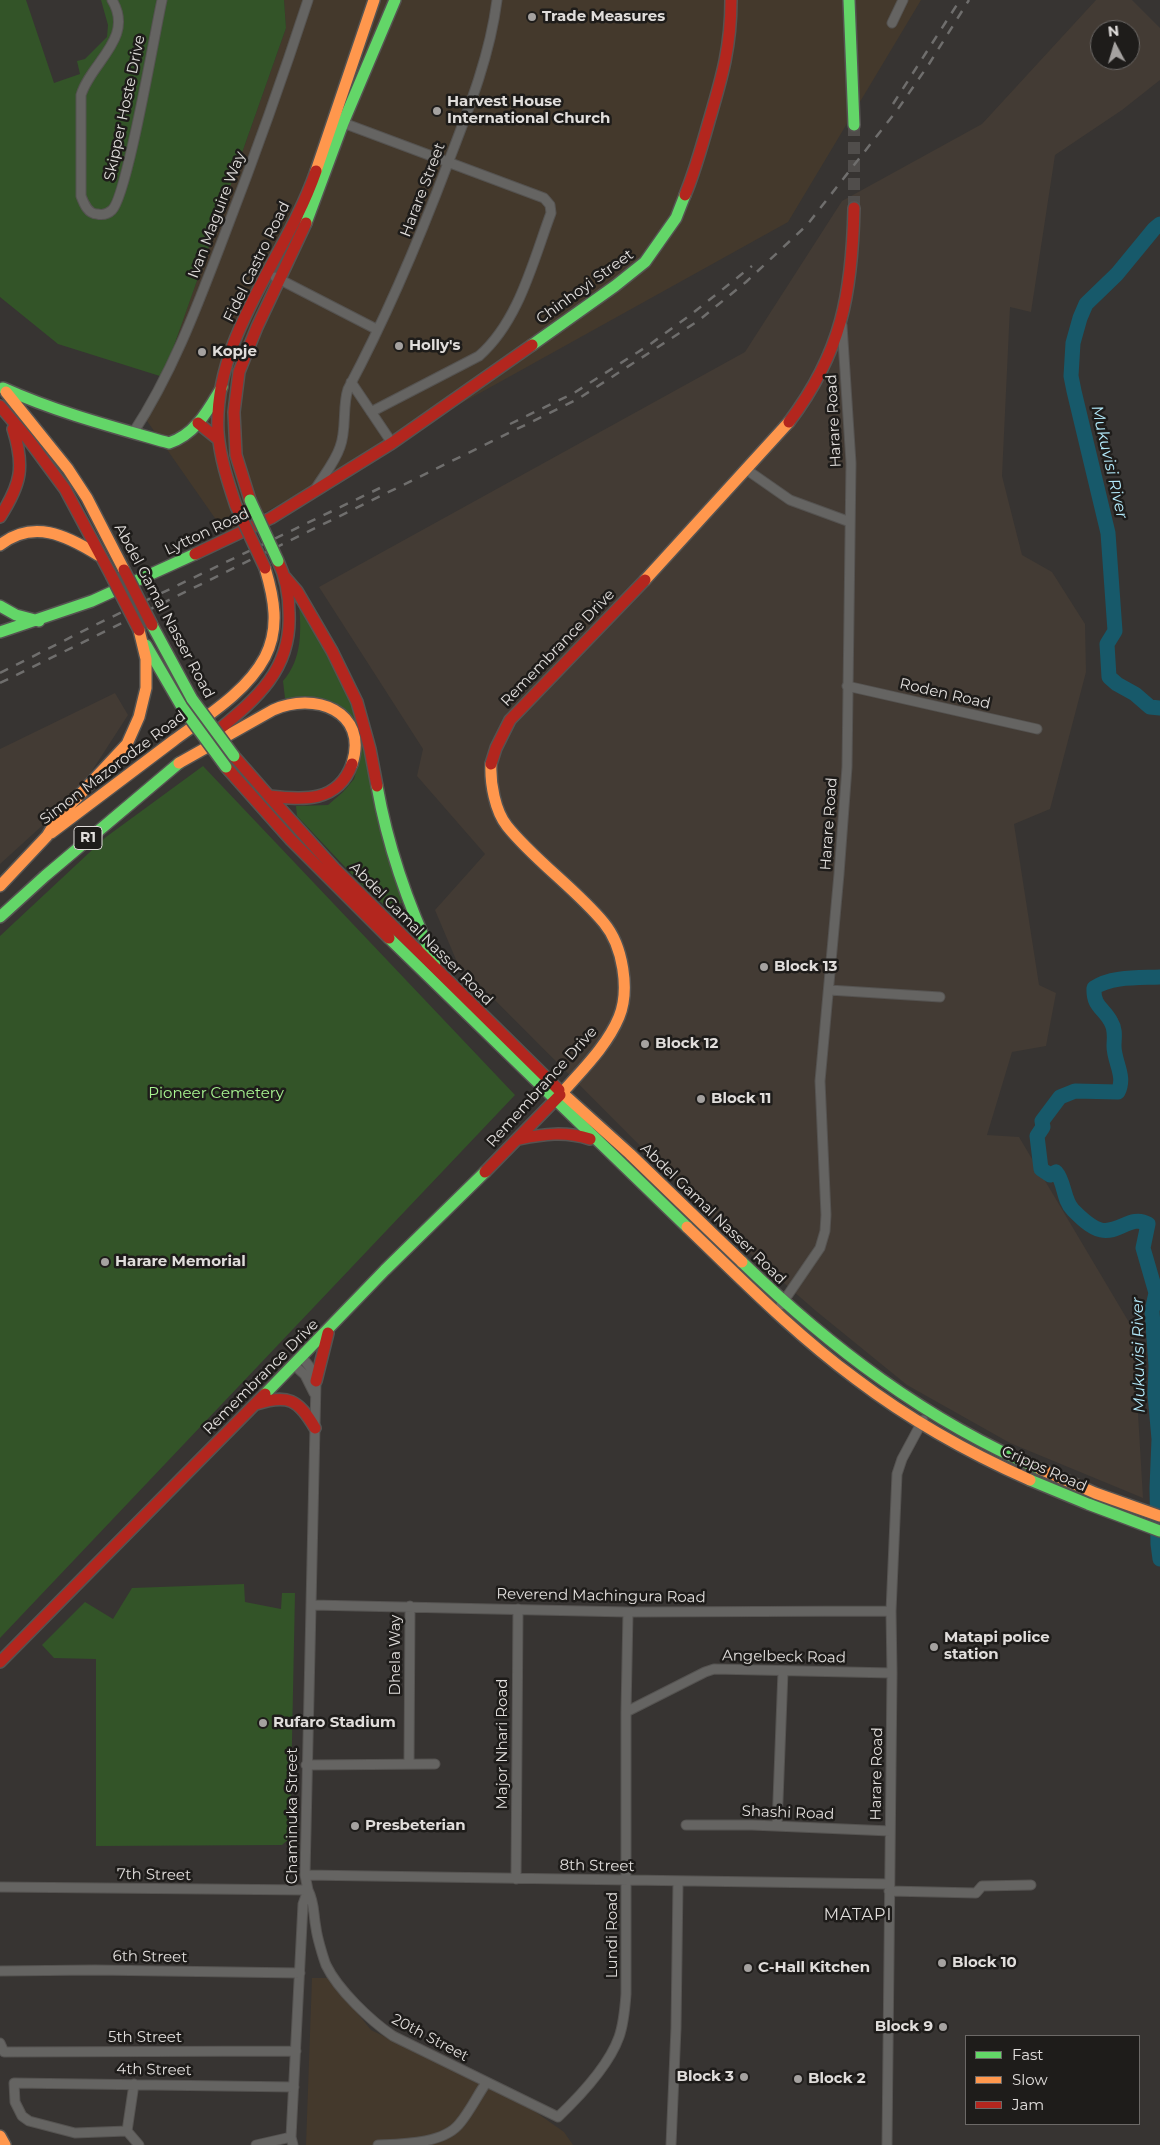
<!DOCTYPE html>
<style>
body{margin:0}
#map{position:relative;width:1160px;height:2145px;overflow:hidden;background:#373432;font-family:Montserrat,sans-serif}
canvas{display:block}
.legend{position:absolute;left:965px;top:2035px;width:175px;height:90px;box-sizing:border-box;background:#1e1c1a;border:1px solid #6c6967;margin:0;padding:6px 9px;list-style:none;font-size:15px;color:#e0dddb}
.legend li{display:flex;align-items:center;gap:10px;height:25px}
.legend b{width:25px;border:1px solid #6c6967}
.north{position:absolute;left:1090px;top:20px;width:50px;height:50px;box-sizing:border-box;background:#1e1c1a;border:1px solid #6c6967;border-radius:50%;rotate:354deg;font-size:14px;font-weight:700;line-height:20px;text-align:center;color:#e0dddb}
.north::after{content:'';display:block;margin:auto;width:18px;height:22px;background:#a5a2a0;clip-path:polygon(50% 0,100% 100%,50% 72%,0 100%)}
</style>
<div id="map">
<canvas width="1160" height="2145"></canvas>
<ul class="legend">
<li><b style="height:6px;background:#63d668"></b>Fast</li>
<li><b style="height:6px;background:#ff974d"></b>Slow</li>
<li><b style="height:6px;background:#b3261e"></b>Jam</li>
</ul>
<div class="north">N</div>
</div>
<script>
const g = document.querySelector('canvas').getContext('2d');
g.lineJoin = 'round';
function fill(path, color) {
  g.fillStyle = color;
  g.fill(path, 'evenodd');
}
function stroke(path, color, width, dash) {
  g.strokeStyle = color;
  g.lineWidth = width;
  g.lineCap = dash ? 'butt' : 'round';
  g.setLineDash(dash || []);
  g.stroke(path);
}
function label(font, color, halo, rows, align = 'center') {
  g.font = font + ' Montserrat,sans-serif';
  g.lineWidth = 5;
  g.setLineDash([]);
  g.textBaseline = 'middle';
  g.strokeStyle = halo;
  g.fillStyle = color;
  for (const [text, x, y, turn = 0] of rows) {
    g.save();
    g.translate(x, y);
    g.rotate((+turn || 0) * Math.PI / 180);
    g.textAlign = isNaN(turn) ? turn : align;
    if (halo) g.strokeText(text, 0, 0);
    g.fillText(text, 0, 0);
    g.restore();
  }
}
fill(new Path2D(`
 M284,0H921L788,222L226,534L145,418L163,377L286,28Z
 M312,1978H329L371,2030L530,2108L564,2132L573,2145H306Z`), '#44392c');
fill(new Path2D(`
 M1096,0H1132L1160,28V80L1122,110L1055,155L1031,312L1010,307L1002,476L1022,555L1052,572L1085,624L1086,672L1050,809L1014,824L1039,985L1056,993L1046,1046L1012,1052L987,1135L1019,1137L1133,1329L1143,1498L1010,1443L907,1385L816,1311L730,1236L457,962L435,910L485,854L417,776L423,749L319,587L745,352L842,201L982,124ZM1100,30H1130V60H1100Z
 M115,693L128,715L77,794L0,864V749Z`), '#433b34');
fill(new Path2D(`
 M0,0H26L54,83L80,74L77,61L85,59L107,37L108,25L101,0H284L286,28L163,377L58,344L0,297Z
 M299,601L353,706L402,903L384,905L362,885L297,816L296,806L328,805L343,792L354,779L362,750L347,715L285,698L283,681C303,658 301,630 299,601Z
 M203,766L515,1095L0,1638V936L106,837Z
 M244,1584L245,1602L281,1609L282,1593H295L290,1838L282,1845L96,1846V1659L54,1658L42,1645L85,1602L113,1619L132,1588Z`), '#335428');
stroke(new Path2D(`
 M1160,224L1154,229L1117,274L1086,304L1080,318L1073,343L1071,376L1074,391L1108,533L1115,631L1107,644L1109,677L1117,684L1135,694L1150,707L1160,708
 M1160,977C1140,978 1111,976 1094,988C1093,1007 1104,1008 1111,1022C1116,1030 1114,1038 1114,1046C1114,1062 1126,1076 1118,1092L1075,1091L1060,1097L1042,1121L1043,1127L1037,1136L1041,1169L1050,1175L1056,1172C1065,1182 1063,1200 1073,1210C1080,1217 1091,1228 1101,1230C1119,1234 1131,1214 1148,1224L1143,1248L1156,1293L1152,1311L1156,1366L1155,1394L1159,1439L1157,1488L1158,1544L1160,1559`), '#17596a', 15);
stroke(new Path2D(`
 M854,208V125`), '#504d4b', 12, [12, 6]);
const street = new Path2D(`
 M112,0C135,38 91,62 81,95V196C84,204 88,214 97,214C102,215 108,214 112,210C127,197 155,31 162,0
 M892,23L903,0
 M338,121L544,198L550,205L551,213C533,261 519,321 479,356L371,412
 M275,277L376,329
 M351,382L392,443
 M133,433C173,372 198,304 224,236C254,158 282,80 308,0
 M747,470L790,500L850,522
 M316,488C324,475 335,462 340,447C347,429 342,407 348,389C387,316 419,240 448,163C468,111 490,56 497,0
 M847,686L1037,729
 M829,990L940,997
 M781,1305L820,1248L825,1231L826,1215L820,1081L839,874L847,767L851,463L842,325
 M294,1365L305,1375L314,1393
 M312,1605L628,1612L891,1611
 M626,1712L705,1672L714,1669L892,1673
 M409,1763L410,1606
 M306,1765L435,1764
 M686,1825H752L890,1831
 M777,1826L783,1671
 M305,1875L889,1884
 M516,1879L518,1609
 M0,1887L308,1890C315,1904 313,1913 316,1928C317,1937 323,1957 326,1965C338,1990 371,2021 393,2036L558,2117C579,2097 609,2065 619,2037C624,2023 625,2008 626,1994V1712L628,1612
 M889,1891L976,1893L982,1886L1031,1885
 M0,1971L95,1970L300,1973
 M0,2043L4,2052L296,2051
 M134,2084L127,2131L139,2145
 M127,2131L75,2133L29,2121L22,2116L15,2102L14,2083L294,2087
 M256,2145L291,2137
 M293,2145L291,2137L303,1904L308,1890L305,1875L316,1381L312,1370L302,1357
 M378,2145C402,2144 444,2144 460,2123C470,2111 477,2096 486,2083
 M671,2145L676,2028L678,1882
 M887,2145L892,1673L891,1611L897,1474L902,1459L923,1420`);
const fast = new Path2D(`
 M849,0L854,125
 M306,223L343,123L395,0
 M532,345L615,286L645,262L676,218L685,195
 M3,388C56,412 113,427 169,443C196,434 208,410 222,387
 M0,606L16,615L39,621
 M152,625L192,699
 M0,632L92,601L195,554
 M146,645L182,707
 M377,786C388,848 408,905 435,962
 M0,917L45,876L179,763
 M389,938L687,1227
 M742,1262C830,1347 927,1421 1040,1469
 M265,1394L385,1270L485,1172
 M1030,1480L1088,1504L1160,1531`);
const slow = new Path2D(`
 M316,171L374,0
 M6,392L68,469L87,498L124,570
 M0,545C33,519 66,535 98,555
 M645,580L789,422
 M179,763L273,710C314,691 369,711 352,764
 M491,764C490,783 495,811 507,826C534,860 576,889 604,923C623,946 630,990 619,1017C607,1046 582,1070 562,1093
 M51,833C92,802 132,772 173,741C205,717 246,693 265,657C280,628 274,598 265,568
 M0,886L47,836L58,818L127,744L139,717L146,688V659L139,630
 M559,1090L630,1154L742,1262
 M687,1227C742,1280 795,1334 856,1379C910,1420 969,1453 1030,1480
 M1040,1469L1095,1493L1160,1516
 M0,2136L5,2145`);
const jam = new Path2D(`
 M685,195C695,171 702,146 709,121C722,77 731,47 731,0
 M0,406L28,439L65,489L111,575
 M789,422C842,352 852,293 854,208
 M198,423L218,439
 M250,500L236,455L234,412L239,372L257,327L306,223
 M236,506C228,482 220,458 218,432C213,336 286,258 316,171
 M0,517C21,484 25,467 13,429
 M195,554L271,518L392,443L532,345
 M285,577L297,591L332,651L357,702L370,749L377,786
 M210,737C252,702 292,673 289,613C289,595 286,578 278,561
 M234,756L269,796C303,800 338,803 352,764
 M491,764L496,748L510,720L645,580
 M226,767L291,840L389,938
 M269,796L334,868L559,1090
 M519,1139C544,1134 565,1131 590,1139
 M485,1172L560,1095
 M316,1381L328,1333
 M256,1404C288,1394 298,1399 315,1428
 M0,1662L265,1394`);
stroke(street, '#555351', 11);
stroke(fast, '#555351', 14);
stroke(slow, '#555351', 14);
stroke(jam, '#555351', 14);
stroke(street, '#656462', 9);
stroke(fast, '#63d668', 11);
stroke(slow, '#ff974d', 11);
stroke(jam, '#b3261e', 11);
stroke(new Path2D(`
 M893,104L960,0
 M510,424L574,393L649,345L689,316L752,266
 M0,673L93,626L380,488
 M0,683L578,399L698,321L746,282L807,225L898,109L929,64L969,0`), '#6f6e6d', 2.5, [9, 9]);
const fastBridge = new Path2D(`
 M250,500L278,561
 M192,699L234,756
 M182,707L226,767`);
const jamBridge = new Path2D(`
 M236,506L265,568
 M124,570L152,625
 M111,575L139,630`);
stroke(fastBridge, '#555351', 14, []);
stroke(jamBridge, '#555351', 14, []);
stroke(fastBridge, '#63d668', 11);
stroke(jamBridge, '#b3261e', 11);
for (const [x, y, r, color] of [
 [532,17,5,"#a5a2a0"],
 [437,111,5,"#a5a2a0"],
 [399,346,5,"#a5a2a0"],
 [202,352,5,"#a5a2a0"],
 [764,967,5,"#a5a2a0"],
 [645,1044,5,"#a5a2a0"],
 [701,1099,5,"#a5a2a0"],
 [105,1262,5,"#a5a2a0"],
 [934,1647,5,"#a5a2a0"],
 [263,1723,5,"#a5a2a0"],
 [355,1826,5,"#a5a2a0"],
 [942,1963,5,"#a5a2a0"],
 [748,1968,5,"#a5a2a0"],
 [943,2027,5,"#a5a2a0"],
 [744,2077,5,"#a5a2a0"],
 [798,2079,5,"#a5a2a0"]
]) {
  const dot = new Path2D();
  dot.arc(x, y, r, 0, 2 * Math.PI);
  g.fillStyle = color;
  g.fill(dot);
  stroke(dot, '#1e1c1a', 2);
}
for (const [x, y, w] of [
 [88,838,28]
]) {
  const box = new Path2D();
  box.roundRect(x - w / 2, y - 11.5, w, 23, 4);
  g.fillStyle = '#1e1c1a';
  g.fill(box);
  stroke(box, '#e0dddb', 1);
}
label('bold 14px', '#e0dddb', null, [
 ["R1",88,838]
]);
label('bold 15px', '#e0dddb', '#1e1c1a', [
 ["Trade Measures",542,17],
 ["Harvest House",447,102],
 ["International Church",447,119],
 ["Holly's",409,346],
 ["Kopje",212,352],
 ["Block 13",774,967],
 ["Block 12",655,1044],
 ["Block 11",711,1099],
 ["Harare Memorial",115,1262],
 ["Matapi police",944,1638],
 ["station",944,1655],
 ["Rufaro Stadium",273,1723],
 ["Presbeterian",365,1826],
 ["Block 10",952,1963],
 ["C-Hall Kitchen",758,1968],
 ["Block 9",933,2027,"right"],
 ["Block 3",734,2077,"right"],
 ["Block 2",808,2079]
], 'left');
label('15px', '#e0dddb', '#1e1c1a', [
 ["Skipper Hoste Drive",125,108,-78],
 ["Harare Street",423,190,-69],
 ["Ivan Maguire Way",217,215,-69],
 ["Fidel Castro Road",257,262,-64],
 ["Chinhoyi Street",585,287,-36],
 ["Harare Road",834,421,-93],
 ["Lytton Road",207,532,-25],
 ["Abdel Gamal Nasser Road",164,611,62],
 ["Remembrance Drive",558,648,-46],
 ["Roden Road",945,694,13],
 ["Simon Mazorodze Road",113,768,-37],
 ["Harare Road",829,824,-86],
 ["Abdel Gamal Nasser Road",421,934,45],
 ["Remembrance Drive",542,1087,-48],
 ["Abdel Gamal Nasser Road",713,1214,44],
 ["Remembrance Drive",261,1377,-45],
 ["Cripps Road",1044,1469,24],
 ["Reverend Machingura Road",601,1596,1],
 ["Dhela Way",396,1655,-90],
 ["Angelbeck Road",784,1657,1],
 ["Major Nhari Road",503,1744,-90],
 ["Harare Road",877,1774,-89],
 ["Shashi Road",788,1813,2],
 ["Chaminuka Street",293,1816,-90],
 ["8th Street",597,1866,1],
 ["7th Street",154,1875,1],
 ["Lundi Road",613,1935,-90],
 ["6th Street",150,1957,1],
 ["5th Street",145,2038],
 ["20th Street",430,2038,28],
 ["4th Street",154,2070,1]
]);
label('15px', '#a8f591', '#1e1c1a', [
 ["Pioneer Cemetery",216,1094]
]);
label('italic 16px', '#b3eafb', '#1e1c1a', [
 ["Mukuvisi River",1109,462,77],
 ["Mukuvisi River",1139,1355,-91]
]);
g.letterSpacing = '1px';
label('16px', '#e0dddb', '#1e1c1a', [
 ["MATAPI",858,1915]
]);
g.letterSpacing = '0px';
</script>
